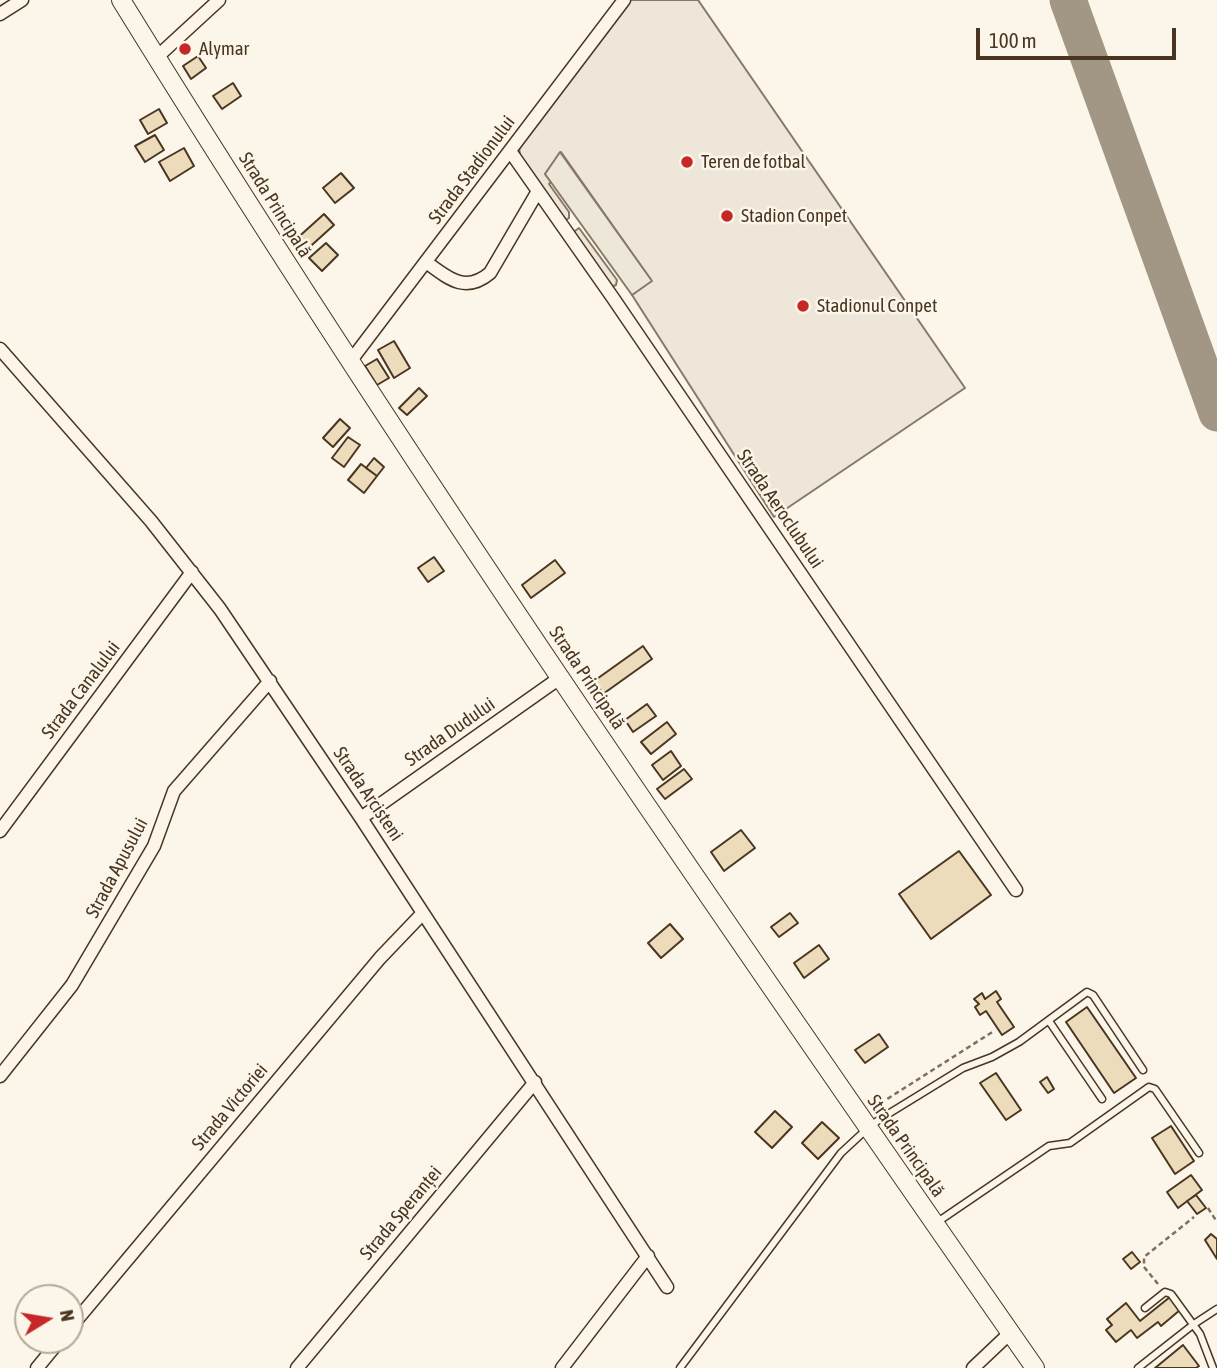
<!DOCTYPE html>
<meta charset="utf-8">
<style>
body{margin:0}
#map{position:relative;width:1217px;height:1368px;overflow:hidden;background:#fbf6e9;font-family:"Asap Condensed",sans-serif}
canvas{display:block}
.north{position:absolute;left:14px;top:1284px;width:70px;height:70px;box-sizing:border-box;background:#fbf6e9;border:2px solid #b4a999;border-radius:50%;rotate:79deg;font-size:19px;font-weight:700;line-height:28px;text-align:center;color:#4a3520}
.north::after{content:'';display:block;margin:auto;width:24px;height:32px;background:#c62828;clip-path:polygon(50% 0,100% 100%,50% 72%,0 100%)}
.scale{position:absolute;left:976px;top:28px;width:200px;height:32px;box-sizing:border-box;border:4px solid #4a3520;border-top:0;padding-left:9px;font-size:21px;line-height:24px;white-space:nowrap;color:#4a3520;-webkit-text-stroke:5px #fbf6e9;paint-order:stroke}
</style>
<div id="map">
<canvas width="1217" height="1368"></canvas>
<div class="north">N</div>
<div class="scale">100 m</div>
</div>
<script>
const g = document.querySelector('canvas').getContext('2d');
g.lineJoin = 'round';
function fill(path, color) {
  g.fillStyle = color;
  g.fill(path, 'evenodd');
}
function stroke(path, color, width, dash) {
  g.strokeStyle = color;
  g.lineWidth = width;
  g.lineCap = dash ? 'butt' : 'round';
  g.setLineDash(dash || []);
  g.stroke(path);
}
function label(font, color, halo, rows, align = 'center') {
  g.font = font + ' "Asap Condensed",sans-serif';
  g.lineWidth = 5;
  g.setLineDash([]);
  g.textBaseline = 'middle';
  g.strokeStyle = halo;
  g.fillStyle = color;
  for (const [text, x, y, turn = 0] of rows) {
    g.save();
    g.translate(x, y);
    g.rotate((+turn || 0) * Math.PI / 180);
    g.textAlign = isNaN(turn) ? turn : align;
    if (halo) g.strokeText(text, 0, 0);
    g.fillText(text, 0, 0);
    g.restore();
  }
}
const green = new Path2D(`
 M628,0H698L965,388L774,517L632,295L651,280L561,152L545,174L551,182L549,184L569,212V218L564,221L522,171L519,147Z
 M579,228L617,280L616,285L611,287L572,233Z`);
fill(green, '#ede6d9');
stroke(green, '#887966', 2);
const parking = new Path2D(`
 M560,152L652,281L632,295L545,174Z`);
fill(parking, '#ede7d9');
stroke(parking, '#887966', 2);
stroke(new Path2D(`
 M1068,0L1217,413`), '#a29684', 37);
const building = new Path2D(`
 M198,56L206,68L191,79L183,66Z
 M233,83L241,96L222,109L213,96Z
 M159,109L167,123L148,134L140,120Z
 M155,135L164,150L145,162L135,146Z
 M184,148L194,166L170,181L159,162Z
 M341,173L354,188L335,203L323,188Z
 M324,214L334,225L303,253L293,242Z
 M326,243L338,255L322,271L309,258Z
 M394,341L410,368L394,378L378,350Z
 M377,359L389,378L377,385L365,366Z
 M419,388L427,396L407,415L399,408Z
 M340,419L350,428L333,447L323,438Z
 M348,437L360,445L344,467L332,458Z
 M374,458L384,467L377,476L366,468Z
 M361,464L377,476L364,493L348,480Z
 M434,557L444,571L428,582L418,568Z
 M555,560L565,573L531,598L522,585Z
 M643,646L652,659L603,694L594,681Z
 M647,704L656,716L633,732L625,720Z
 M667,722L676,734L651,754L641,742Z
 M671,751L681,766L663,780L652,765Z
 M684,769L692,779L665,799L657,789Z
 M741,830L755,848L724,871L711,852Z
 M959,851L991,895L931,939L899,894Z
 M790,913L798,923L779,937L771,927Z
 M670,924L683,939L661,958L648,943Z
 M819,945L829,959L804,978L794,963Z
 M996,991L1001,999L997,1002L1014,1027L1002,1035L986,1011L980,1015L975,1007L979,1004L974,999L982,993L985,999Z
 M1087,1007L1136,1078L1114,1093L1066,1022Z
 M879,1034L888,1047L865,1063L855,1050Z
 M996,1073L1021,1110L1006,1120L980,1083Z
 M1047,1077L1054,1089L1048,1093L1040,1082Z
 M775,1111L792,1127L772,1148L755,1132Z
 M822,1122L839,1138L818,1159L802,1143Z
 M1171,1126L1194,1161L1175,1174L1152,1138Z
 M1191,1175L1202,1190L1178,1208L1167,1192Z
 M1196,1195L1206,1208L1197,1214L1187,1201Z
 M1211,1234L1217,1239V1259L1205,1240Z
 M1132,1252L1140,1262L1131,1269L1123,1259Z
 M1170,1297L1180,1310L1161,1326L1158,1322L1137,1338L1131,1330L1116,1342L1106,1330L1112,1325L1107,1319L1126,1303L1140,1321Z
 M1183,1345L1199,1366L1196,1368H1155Z`);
fill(building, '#ecdcbc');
stroke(building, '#4a3520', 2);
const service = new Path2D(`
 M1049,1021L1102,1099
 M936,1223L1049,1146L1070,1143L1149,1087L1155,1089L1199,1153
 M1145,1308L1165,1292L1171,1294L1200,1334L1213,1368
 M680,1368L841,1153L868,1128L880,1119L963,1068L992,1057L1019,1042L1087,992L1093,995L1143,1070
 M1138,1368L1194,1324L1217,1309`);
const minor = new Path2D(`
 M0,14L22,0
 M157,57L219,0
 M510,151L613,298L1016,890
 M426,262C448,278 465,294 490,273L538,191
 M0,349L151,521L220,609L361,818L667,1287
 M349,363L624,0
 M361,818L561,677
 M0,831L192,572
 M0,1076L72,985L154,846L174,791L270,681
 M70,1328L380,958L423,913
 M37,1368L60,1340
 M297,1368L535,1082
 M562,1368L648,1256
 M973,1368L1010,1333`);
const secondary = new Path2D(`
 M121,0C409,467 722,918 1035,1368`);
stroke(service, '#4a3520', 9);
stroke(minor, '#4a3520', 15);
stroke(secondary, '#4a3520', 20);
stroke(new Path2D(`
 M873,1108L994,1031
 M1208,1208L1217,1222
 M1158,1284L1144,1267V1257L1194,1217`), '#7f6f5c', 2.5, [5, 3.5]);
stroke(service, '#fbf6e9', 6);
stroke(minor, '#fbf6e9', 12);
stroke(secondary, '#fbf6e9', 18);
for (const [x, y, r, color] of [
 [185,49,7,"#c62828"],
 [687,162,7,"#c62828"],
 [727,216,7,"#c62828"],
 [803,306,7,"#c62828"]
]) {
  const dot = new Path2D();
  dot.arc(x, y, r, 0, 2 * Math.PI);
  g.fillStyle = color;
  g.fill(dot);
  stroke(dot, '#fbf6e9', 2.5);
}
label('19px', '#4a3520', '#fbf6e9', [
 ["Alymar",199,49],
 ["Teren de fotbal",701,162],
 ["Stadion Conpet",741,216],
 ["Stadionul Conpet",817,306]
], 'left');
label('19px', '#4a3520', '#fbf6e9', [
 ["Strada Stadionului",472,170,-53],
 ["Strada Principală",275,205,58],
 ["Strada Aeroclubului",780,509,56],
 ["Strada Principală",587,678,56],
 ["Strada Canalului",81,690,-53],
 ["Strada Dudului",450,732,-35],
 ["Strada Arcisteni",368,794,56],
 ["Strada Apusului",117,868,-62],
 ["Strada Victoriei",230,1107,-50],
 ["Strada Principală",906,1146,55],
 ["Strada Speranței",401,1213,-50]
]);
</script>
